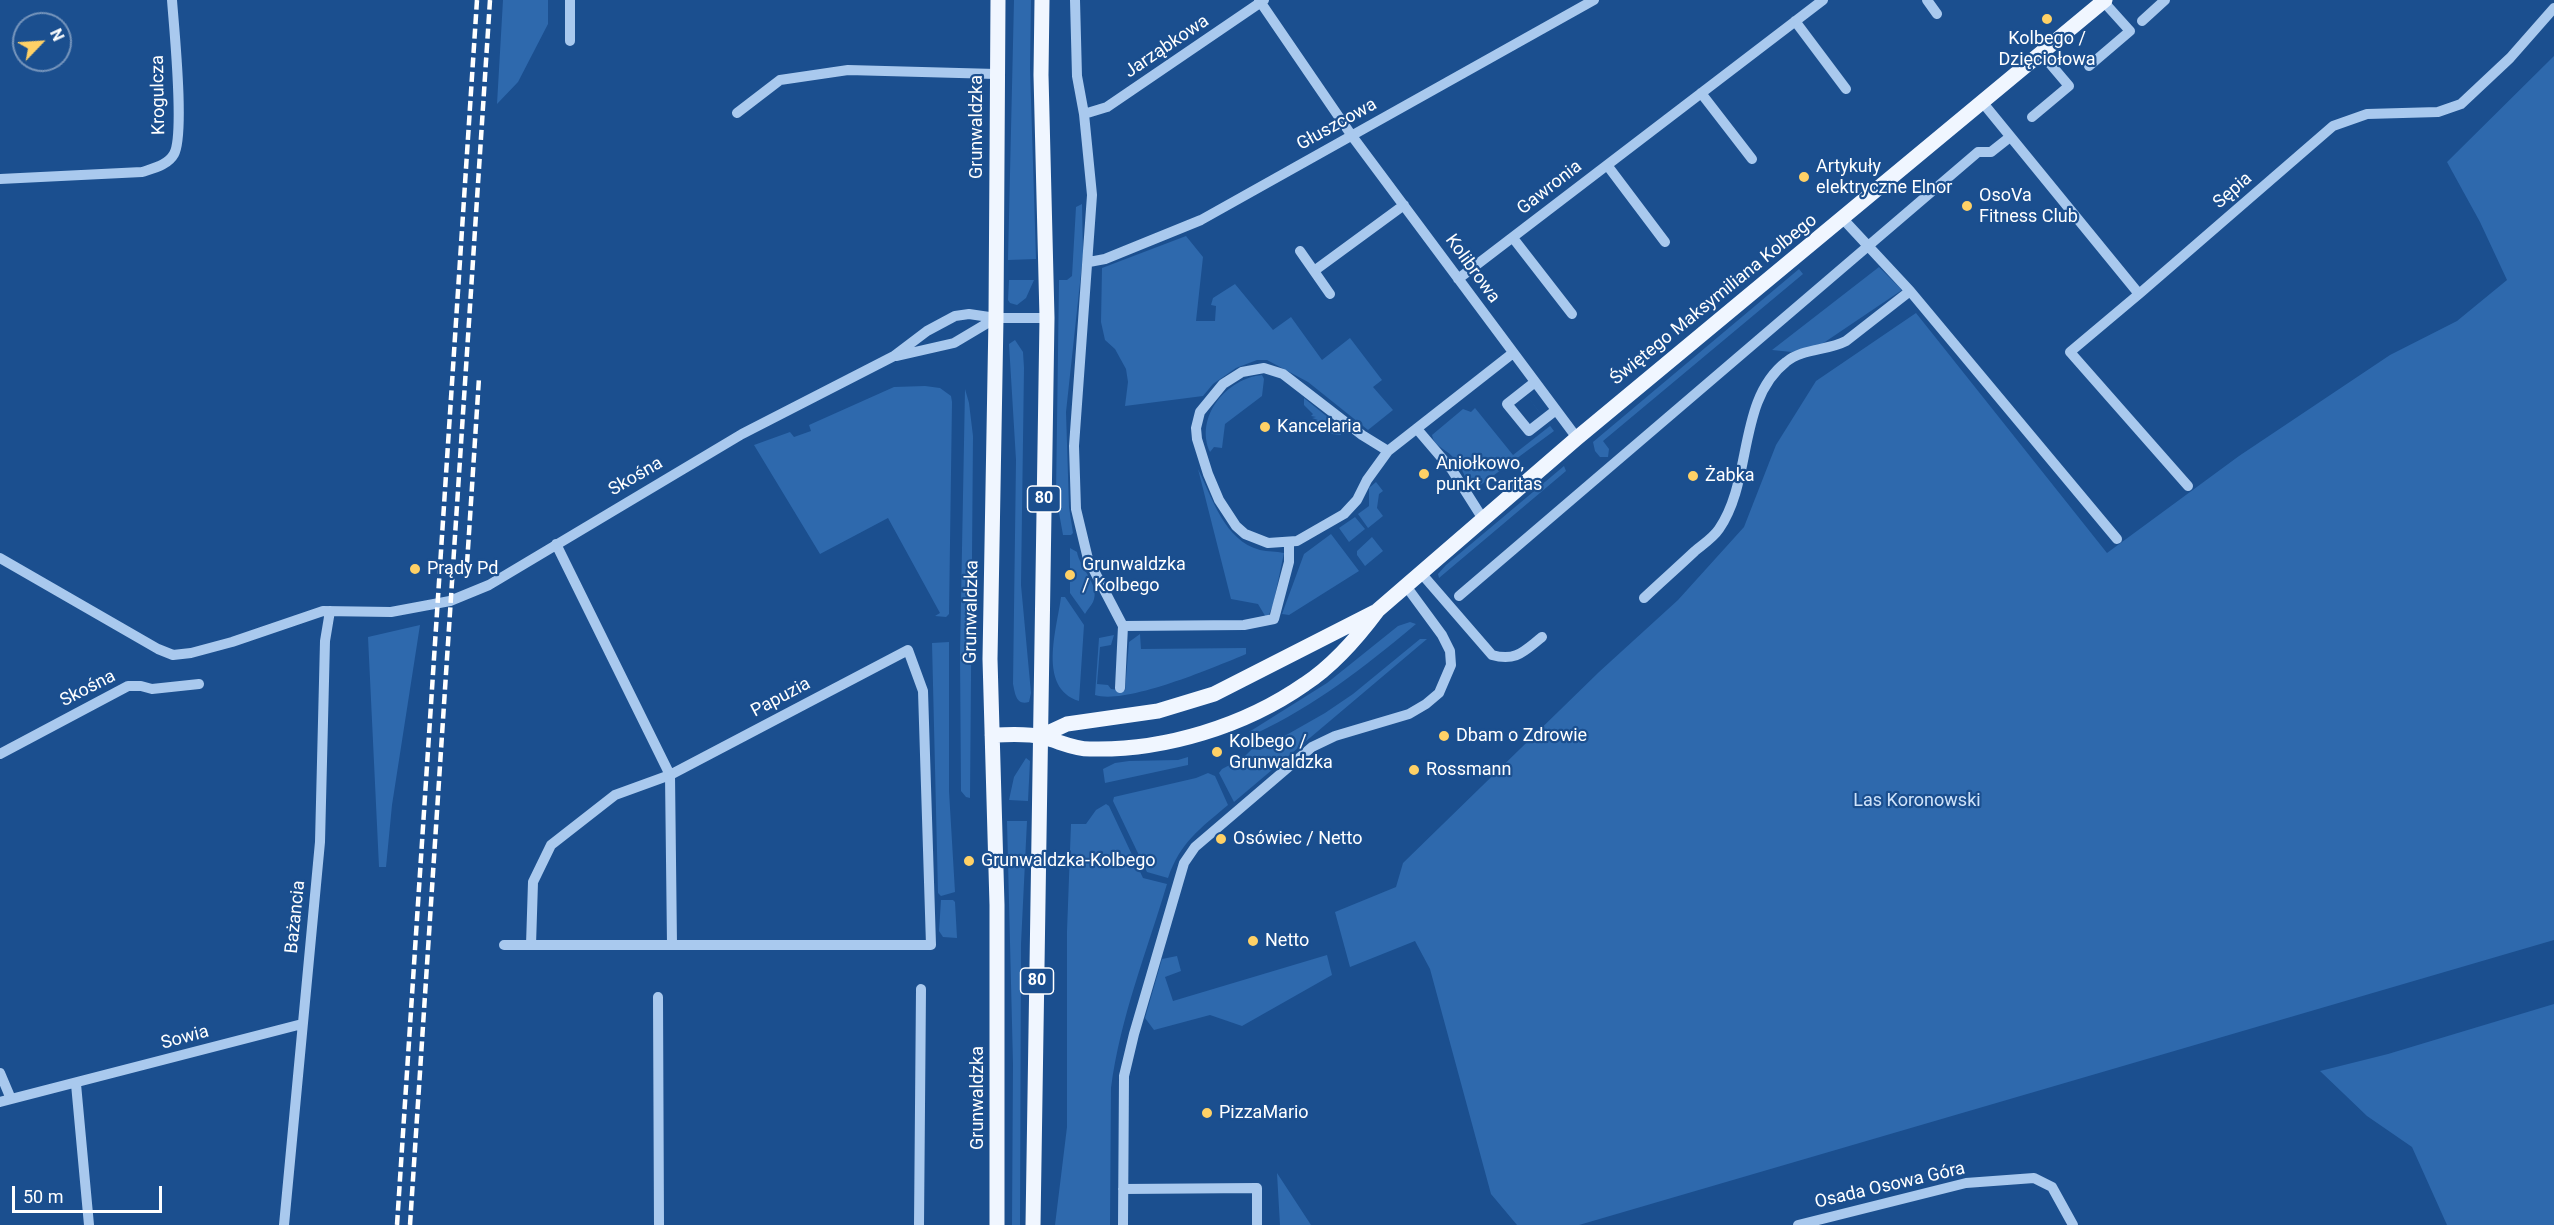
<!DOCTYPE html>
<meta charset="utf-8">
<style>
body{margin:0}
#map{position:relative;width:2554px;height:1225px;overflow:hidden;background:#1b4f8f;font-family:Roboto,sans-serif}
canvas{display:block}
.north{position:absolute;left:12px;top:12px;width:60px;height:60px;box-sizing:border-box;background:#1b4f8f;border:2px solid #7695bc;border-radius:50%;rotate:65deg;font-size:16px;font-weight:700;line-height:24px;text-align:center;color:#fff}
.north::after{content:'';display:block;margin:auto;width:21px;height:27px;background:#ffd166;clip-path:polygon(50% 0,100% 100%,50% 72%,0 100%)}
.scale{position:absolute;left:12px;top:1186px;width:150px;height:27px;box-sizing:border-box;border:3px solid #fff;border-top:0;padding-left:8px;font-size:18px;line-height:21px;white-space:nowrap;color:#fff;-webkit-text-stroke:4px #1b4f8f;paint-order:stroke}
</style>
<div id="map">
<canvas width="2554" height="1225"></canvas>
<div class="north">N</div>
<div class="scale">50 m</div>
</div>
<script>
const g = document.querySelector('canvas').getContext('2d');
g.lineJoin = 'round';
function fill(path, color) {
  g.fillStyle = color;
  g.fill(path, 'evenodd');
}
function stroke(path, color, width, dash) {
  g.strokeStyle = color;
  g.lineWidth = width;
  g.lineCap = dash ? 'butt' : 'round';
  g.setLineDash(dash || []);
  g.stroke(path);
}
function label(font, color, halo, rows, align = 'center') {
  g.font = font + ' Roboto,sans-serif';
  g.lineWidth = 4.5;
  g.setLineDash([]);
  g.textBaseline = 'middle';
  g.strokeStyle = halo;
  g.fillStyle = color;
  for (const [text, x, y, turn = 0] of rows) {
    g.save();
    g.translate(x, y);
    g.rotate((+turn || 0) * Math.PI / 180);
    g.textAlign = isNaN(turn) ? turn : align;
    if (halo) g.strokeText(text, 0, 0);
    g.fillText(text, 0, 0);
    g.restore();
  }
}
fill(new Path2D(`
 M503,0H548V24L518,82L497,104Z
 M1014,0H1031L1030,68L1036,259L1008,260Z
 M2554,56V940L1579,1225H1517L1491,1194L1430,969L1415,941L1350,967L1335,912L1396,887L1403,863L1599,672L1678,600L1744,527L1776,445L1816,381L1916,313L2107,553L2239,456L2390,355L2457,321L2507,280L2480,222L2447,162Z
 M1082,204L1083,255L1066,412L1069,507L1073,533L1071,535H1063L1056,496L1059,280H1067L1072,276L1076,207Z
 M1186,236L1203,257L1196,321H1215L1216,306L1211,305L1213,298L1235,284L1273,330L1291,317L1322,360L1350,338L1382,380L1373,387L1393,410L1368,430L1308,382L1267,360H1257L1236,368L1213,384L1203,396L1125,406L1128,382L1126,369L1115,349L1105,340L1101,322L1102,268Z
 M1879,267L1902,290L1819,346L1792,352L1772,350Z
 M1799,269L1803,274L1603,441L1609,449L1608,457H1600L1595,451L1593,442Z
 M1009,280H1034L1026,298L1017,305L1010,303L1008,300Z
 M1015,340L1023,352L1024,368L1021,585L1031,693L1029,702C1016,706 1015,693 1013,684L1016,460L1009,344Z
 M1262,375L1264,379L1262,396L1225,424L1222,448L1214,447L1210,452C1194,417 1227,378 1262,375Z
 M1511,375L1554,431L1471,492C1466,479 1462,466 1452,456C1445,449 1433,445 1432,435L1463,409L1471,412L1475,408L1513,455L1550,426Z
 M925,386L940,388L951,396L952,402L949,614L946,617L935,616L940,613L888,518L820,554L754,445L790,432L794,437L811,431L809,425L894,387Z
 M965,389L969,403L973,436L970,798L966,797L961,791L960,655Z
 M1304,398L1340,427L1341,435L1323,433L1326,430H1321L1323,427L1318,426L1321,423H1315V421L1318,420L1312,418L1316,417L1311,416L1313,414L1304,405Z
 M1564,466L1566,471L1439,578L1438,574L1446,565Z
 M1198,469C1213,499 1224,540 1260,550C1268,552 1276,551 1284,553L1273,605L1267,619L1258,604L1231,599Z
 M1376,482L1383,491L1379,494L1377,508L1383,516L1368,528L1358,514L1369,506V488Z
 M1355,517L1365,529L1349,542L1339,528Z
 M1331,534L1359,571L1289,615L1282,614L1304,554Z
 M1372,537L1383,551L1365,566L1357,555V551Z
 M1070,548L1077,552C1079,567 1101,586 1093,602C1091,606 1087,610 1085,614L1070,593Z
 M1061,597H1065L1084,625L1079,701C1037,688 1057,629 1061,597Z
 M1410,622L1416,624C1363,668 1318,704 1255,734L1249,732L1327,683L1398,626Z
 M420,625L392,805L386,867H379L368,637Z
 M1140,634L1141,649L1246,648V654C1215,667 1126,705 1095,695L1099,638L1114,635L1111,645L1100,647L1097,684L1108,685L1111,689L1125,691L1129,642Z
 M1420,639H1427L1234,802L1219,773L1222,769L1243,758L1252,749L1260,750L1325,713L1353,694Z
 M949,642V791L955,892L941,896L938,893L932,643Z
 M1188,757V765L1105,783L1103,769L1115,763L1129,761L1178,760Z
 M1026,758L1030,761L1028,801L1009,800L1014,777Z
 M1208,773L1215,776L1228,805C1200,829 1181,841 1168,878L1147,872L1113,801L1114,797L1196,778Z
 M1106,804L1109,806L1143,878L1167,884C1147,951 1120,1018 1111,1088L1110,1225H1055L1067,1127V931L1071,824H1086L1096,810Z
 M1007,821H1027L1021,944L1020,1225H1012L1013,1064Z
 M941,900H953L955,902L957,938L943,937L939,931Z
 M1327,955L1332,975L1242,1026L1210,1015L1154,1030L1145,1018L1162,959L1177,956L1181,971L1165,977L1173,1001Z
 M2554,1004V1225H2447L2412,1147L2367,1116L2320,1071L2388,1054Z
 M1277,1173L1311,1225H1280Z`), '#2e69ad');
stroke(new Path2D(`
 M1075,0L1077,76L1084,114L1092,195L1074,446L1076,509L1088,559L1123,626L1244,625L1274,619L1289,562V543
 M1259,0L1352,136L1577,438
 M1927,0L1937,14
 M1795,21L1846,89
 M2142,21L2165,0
 M570,41V0
 M2089,66L2130,31L2102,0
 M1701,93L1752,159
 M1983,103L2139,294L2333,126L2367,114L2438,112L2461,104L2510,58L2554,8
 M737,113L780,80L848,70L996,74
 M1084,114L1107,107L1264,0
 M2032,117L2069,86L2041,53
 M1607,165L1665,242
 M0,179L142,172C154,168 168,165 174,154C185,134 174,28 172,0
 M1843,219L1910,291L2117,539
 M1513,238L1572,314
 M1300,251L1330,294
 M1089,262L1105,259L1201,220L1594,0
 M1314,271L1404,205
 M1458,279L1823,0
 M2139,294L2070,352L2188,486
 M897,356L954,343L996,318
 M1535,382L1507,404L1529,431L1556,410
 M1417,429L1452,470L1483,519
 M1388,451L1362,435L1283,374L1264,368L1242,372L1223,384L1200,412L1196,428L1197,439L1208,474L1219,500L1236,526L1245,534L1268,543L1297,541L1344,514L1357,500L1367,480L1388,451L1513,353
 M556,544L670,775L672,945
 M0,558L158,649L173,655L191,653L232,642L323,611L391,612L450,601L489,585L742,434L894,356L927,331L955,316L969,314L996,318H1047
 M1421,573L1492,655C1516,662 1524,651 1542,637
 M1459,596L1978,152H1991L2010,137
 M1644,598C1661,582 1678,567 1695,551C1702,545 1713,538 1719,529C1753,480 1737,400 1786,362C1803,348 1827,351 1846,341L1910,291
 M1120,688L1123,626
 M0,754L128,686H141L152,689L199,684
 M504,945H931L923,691L908,650L670,775L615,795L551,845L533,882L531,945
 M658,997L659,1225
 M0,1073L11,1099
 M76,1084L89,1225
 M0,1102L302,1024
 M1123,1189L1257,1188V1225
 M284,1225L320,842L325,641L330,611
 M919,1225L921,989
 M1123,1225L1124,1076L1134,1034L1184,863L1195,847L1312,747L1335,736L1409,714L1426,704L1439,693L1451,665L1450,651L1442,635L1406,586
 M1798,1225L1966,1183L2034,1178L2052,1187L2073,1225`), '#a9c9ee', 10);
stroke(new Path2D(`
 M992,735C1008,735 1027,733 1042,737C1059,741 1073,749 1090,749C1164,751 1245,726 1305,684C1334,665 1358,637 1378,610L1577,438L2105,0
 M1041,736L1067,724L1158,711L1214,694L1375,612
 M997,1225V905L990,659L996,318L998,0
 M1033,1225L1047,318L1041,75L1042,0`), '#f0f6ff', 15);
stroke(new Path2D(`
 M467,564L479,378
 M397,1225L477,0
 M410,1225L490,0`), '#fff', 4.5, [10, 4.5]);
for (const [x, y, r, color] of [
 [2047,19,6,"#ffd166"],
 [1804,177,6,"#ffd166"],
 [1967,206,6,"#ffd166"],
 [1265,427,6,"#ffd166"],
 [1424,474,6,"#ffd166"],
 [1693,476,6,"#ffd166"],
 [415,569,6,"#ffd166"],
 [1070,575,6,"#ffd166"],
 [1444,736,6,"#ffd166"],
 [1217,752,6,"#ffd166"],
 [1414,770,6,"#ffd166"],
 [1221,839,6,"#ffd166"],
 [969,861,6,"#ffd166"],
 [1253,941,6,"#ffd166"],
 [1207,1113,6,"#ffd166"]
]) {
  const dot = new Path2D();
  dot.arc(x, y, r, 0, 2 * Math.PI);
  g.fillStyle = color;
  g.fill(dot);
  stroke(dot, '#1b4f8f', 2);
}
for (const [x, y, w] of [
 [1044,499,33],
 [1037,981,33]
]) {
  const box = new Path2D();
  box.roundRect(x - w / 2, y - 13, w, 26, 4.5);
  g.fillStyle = '#1b4f8f';
  g.fill(box);
  stroke(box, '#fff', 1.5);
}
label('bold 16px', '#fff', null, [
 ["80",1044,499],
 ["80",1037,981]
]);
label('18px', '#fff', '#1b4f8f', [
 ["Kolbego /",2047,39,"center"],
 ["Dzięciołowa",2047,60,"center"],
 ["Artykuły",1816,167],
 ["elektryczne Elnor",1816,188],
 ["OsoVa",1979,196],
 ["Fitness Club",1979,217],
 ["Kancelaria",1277,427],
 ["Aniołkowo,",1436,464],
 ["punkt Caritas",1436,485],
 ["Żabka",1705,476],
 ["Grunwaldzka",1082,565],
 ["/ Kolbego",1082,586],
 ["Prądy Pd",427,569],
 ["Dbam o Zdrowie",1456,736],
 ["Kolbego /",1229,742],
 ["Grunwaldzka",1229,763],
 ["Rossmann",1426,770],
 ["Osówiec / Netto",1233,839],
 ["Grunwaldzka-Kolbego",981,861],
 ["Netto",1265,941],
 ["PizzaMario",1219,1113]
], 'left');
label('18px', '#fff', '#1b4f8f', [
 ["Jarząbkowa",1167,47,-34],
 ["Krogulcza",159,95,-91],
 ["Głuszcowa",1337,125,-29],
 ["Grunwaldzka",977,127,-90],
 ["Gawronia",1550,188,-38],
 ["Sępia",2233,191,-41],
 ["Kolibrowa",1472,269,54],
 ["Świętego Maksymiliana Kolbego",1714,300,-39],
 ["Skośna",636,477,-30],
 ["Grunwaldzka",972,612,-89],
 ["Skośna",88,689,-27],
 ["Papuzia",781,698,-28],
 ["Bażancia",296,917,-84],
 ["Sowia",185,1038,-15],
 ["Grunwaldzka",978,1098,-90],
 ["Osada Osowa Góra",1890,1186,-13]
]);
label('18px', '#cfe3fa', '#1b4f8f', [
 ["Las Koronowski",1917,801]
]);
</script>
